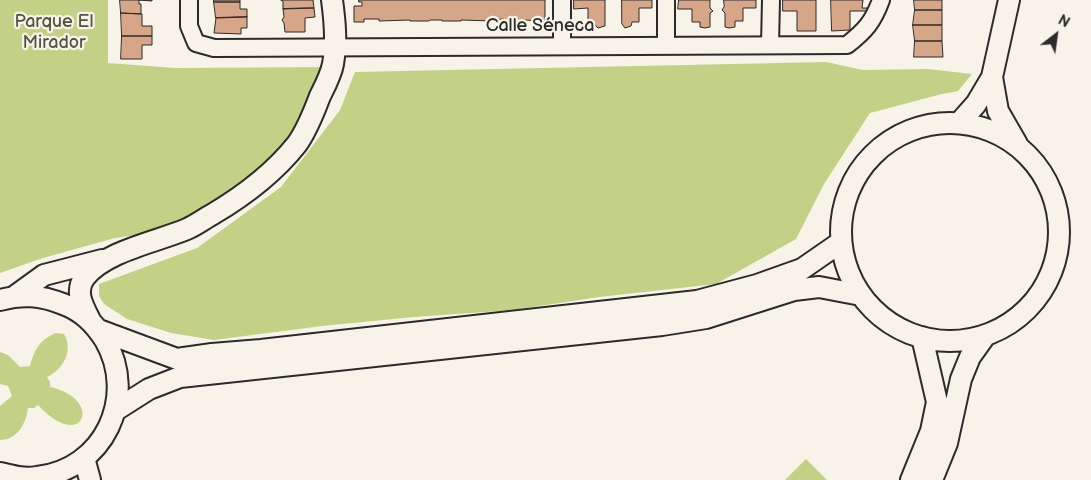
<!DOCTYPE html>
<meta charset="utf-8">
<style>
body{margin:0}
#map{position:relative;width:1091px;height:480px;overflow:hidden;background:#f7f3e8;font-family:"Balsamiq Sans",sans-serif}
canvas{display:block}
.north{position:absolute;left:1031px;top:10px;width:50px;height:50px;-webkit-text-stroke:4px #f7f3e8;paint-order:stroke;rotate:30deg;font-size:14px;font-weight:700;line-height:20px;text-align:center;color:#2b2b2b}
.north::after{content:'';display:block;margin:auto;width:18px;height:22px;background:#2b2b2b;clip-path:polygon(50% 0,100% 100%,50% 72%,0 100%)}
</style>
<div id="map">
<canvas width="1091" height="480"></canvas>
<div class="north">N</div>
</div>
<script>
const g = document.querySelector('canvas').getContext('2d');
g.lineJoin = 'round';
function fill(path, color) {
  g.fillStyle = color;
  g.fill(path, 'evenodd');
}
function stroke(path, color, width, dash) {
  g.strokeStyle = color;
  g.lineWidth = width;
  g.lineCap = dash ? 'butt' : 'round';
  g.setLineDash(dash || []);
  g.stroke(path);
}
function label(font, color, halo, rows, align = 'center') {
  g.font = font + ' "Balsamiq Sans",sans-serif';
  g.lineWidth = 4.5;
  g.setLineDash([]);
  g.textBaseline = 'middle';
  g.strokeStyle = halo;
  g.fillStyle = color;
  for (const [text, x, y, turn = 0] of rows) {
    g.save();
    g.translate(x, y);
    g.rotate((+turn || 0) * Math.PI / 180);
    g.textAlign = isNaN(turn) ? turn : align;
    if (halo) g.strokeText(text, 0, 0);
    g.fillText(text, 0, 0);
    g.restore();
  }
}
fill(new Path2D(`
 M0,0H108V63L175,68L333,67L298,142L188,228L115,238L43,258L0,273Z
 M826,62L863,70L928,69L972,74L958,91L942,94L870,113L824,184L796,239L716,284L599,297L513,310L414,317L322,326L214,340L171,333L127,319L104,304L99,296V284L197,248L281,187L340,110L355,72Z
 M56,333L64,334C74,350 63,370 47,377L50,382V387C105,399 83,454 38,405L34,408H28C26,424 17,440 0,440V406L12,396L8,386L0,384V352L8,355L20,367L30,366C34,350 40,339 56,333Z
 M806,459L827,480H785Z`), '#c2d186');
const building = new Path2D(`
 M120,0H152V1L139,0V4H141V14L121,13Z
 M214,0H240V2H214Z
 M281,0H313L314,8L283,9V2Z
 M359,0H545V21L524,20V21H504V19L492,20V21L461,20V21H442V20H430L429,21H410V20L379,21V19H364V22H354V6H362V2H359Z
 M574,0H605V26L598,28L596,26L594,22H588V8L574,9Z
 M622,0H652V8H639V22H632L631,26L625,28L622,24Z
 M679,0H710V8L713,11L710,13V27L705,28L700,27V22H692V9H678Z
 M724,0H756V8H743V21H735V27L729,28L725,27V13L722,10L724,7Z
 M783,0H816V31H797V11H783Z
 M831,0H863L862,8H867V11H850V30L832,31Z
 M914,0H942V10H915Z
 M214,2H240V9H247V17L216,18Z
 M304,8H314L315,17L305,18V32H285L284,23L282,20L284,17L283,9Z
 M915,10H942V25H913Z
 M121,13L142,14V26H152V36H122Z
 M247,17V28H241V34L214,33L216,18Z
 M913,25H942V41H915Z
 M122,36H152V45H142V59H121Z
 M915,41H942L943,57H914Z`);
fill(building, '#d7a689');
stroke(building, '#2b2b2b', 1);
const minor = new Path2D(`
 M189,0V26L196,43L214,48L847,45C865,31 873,22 881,0
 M562,0V46
 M666,0V46
 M770,45L771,0`);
const tertiary = new Path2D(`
 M992,77L998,111L1017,144
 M960,122L976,104L992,77L1009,0
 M841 232a109 109 0 1 1 218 0a109 109 0 1 1-218 0Z
 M15,296L44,275L102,260
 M0,300C23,294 40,295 63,304C82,311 94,323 105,340C138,397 104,470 37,477C24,479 12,476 0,473
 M90,320C83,306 74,291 85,277C106,251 156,242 187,229C196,225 204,219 213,214C245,195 274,173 297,144C307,130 314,112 320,96C325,86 331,75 333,64C337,43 335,22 332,0
 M99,330L177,359L212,354L261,350L697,301L757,285L802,269L841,242
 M116,410L149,389L180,377L662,325L706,318L794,290L819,287L861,295
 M84,458L90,480
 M911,480L931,431L937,402L922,337
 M932,480L947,443L961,379L970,357L985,336`);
stroke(minor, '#2b2b2b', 20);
stroke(tertiary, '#2b2b2b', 24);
stroke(minor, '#f7f3e8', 16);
stroke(tertiary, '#f7f3e8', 20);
label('18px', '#515442', '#f7f3e8', [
 ["Parque El",54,22],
 ["Mirador",54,43]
]);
label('18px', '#2b2b2b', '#f7f3e8', [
 ["Calle Séneca",540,26]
]);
</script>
